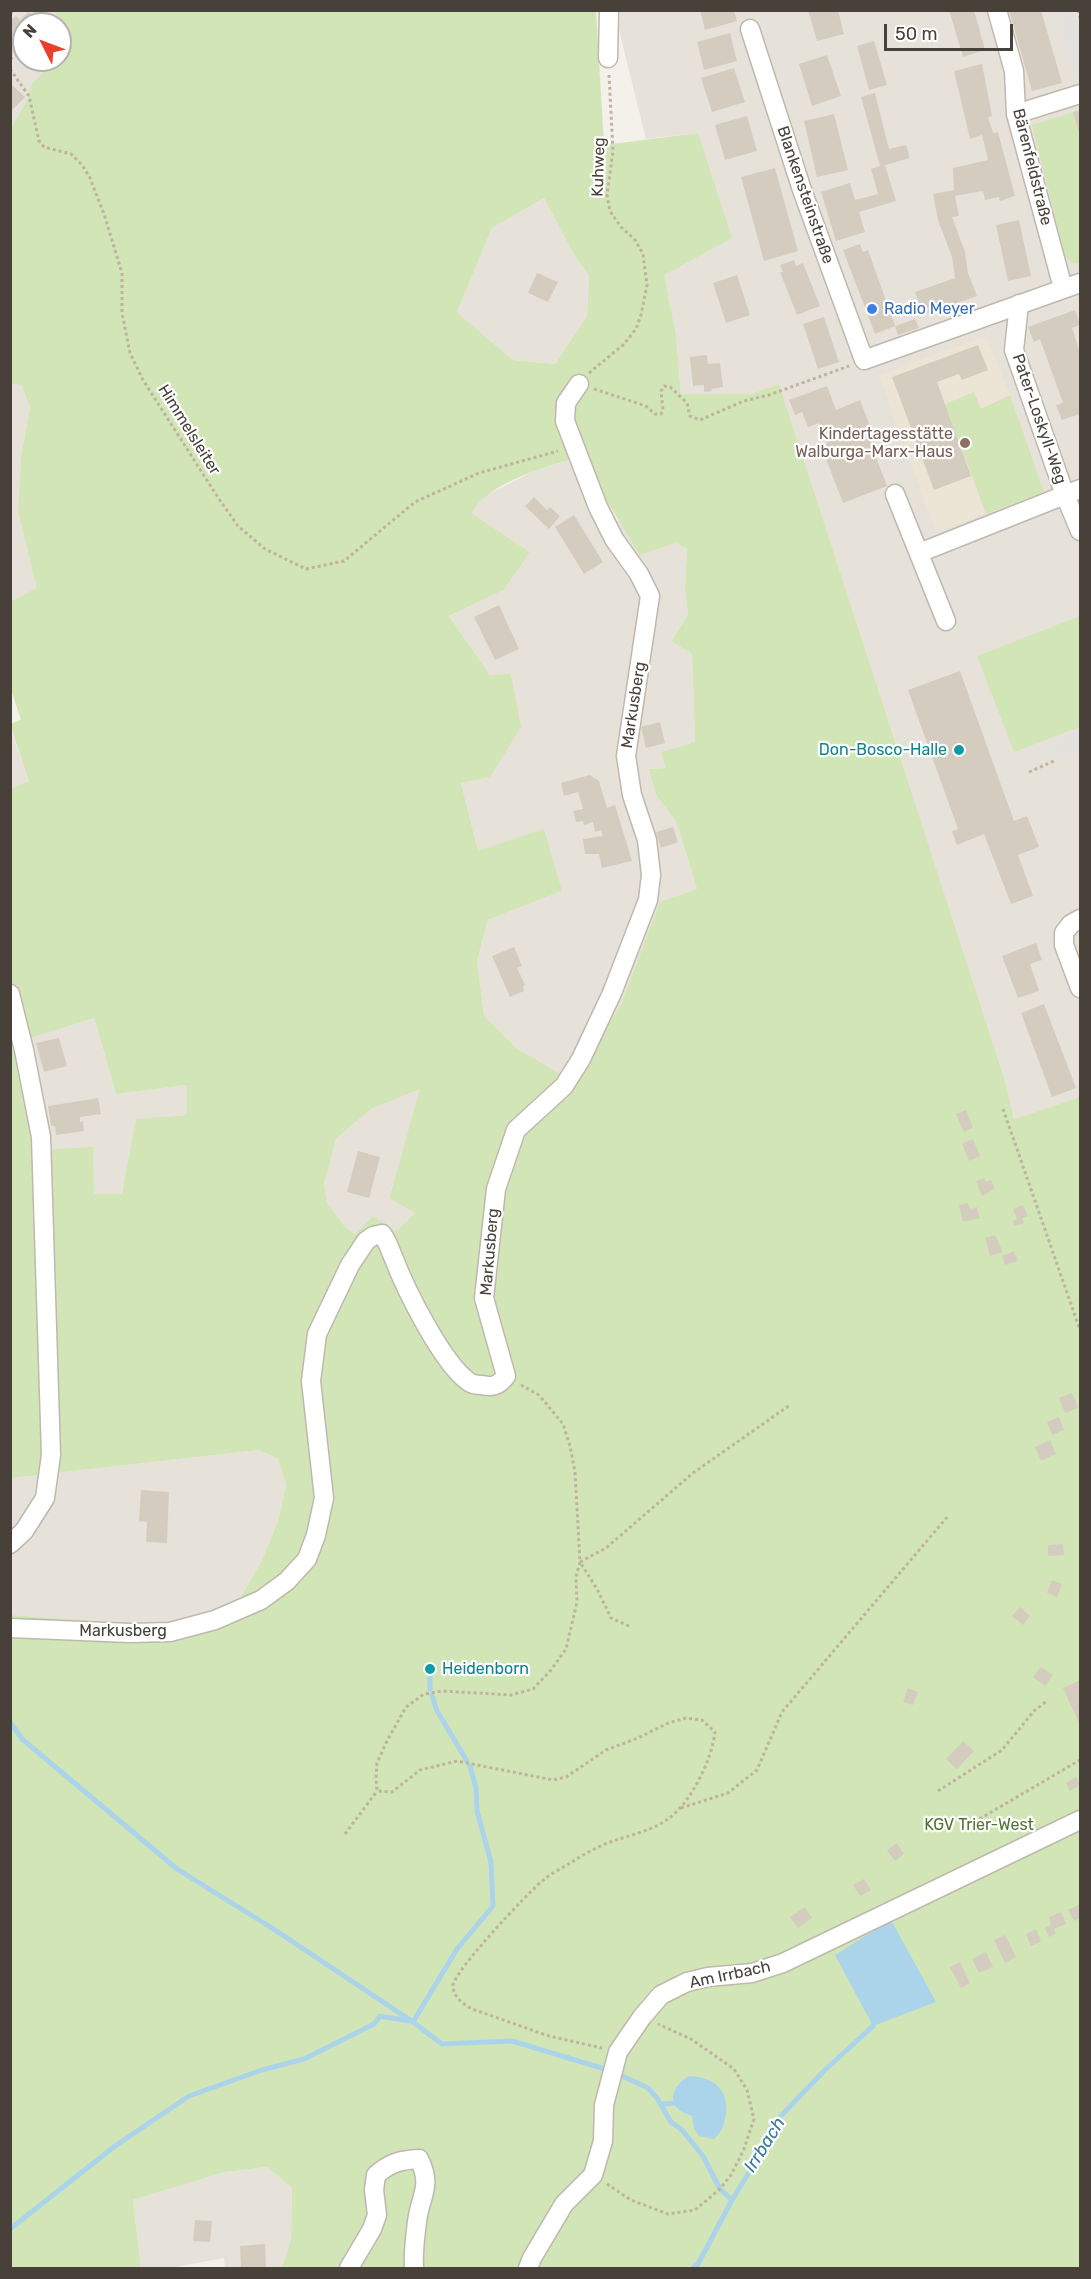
<!DOCTYPE html>
<meta charset="utf-8">
<style>
body{margin:0}
#map{position:relative;width:1091px;height:2279px;overflow:hidden;background:#f4f0ea;font-family:Rubik,sans-serif}
canvas{display:block}
.frame{position:absolute;inset:0;border:12px solid #474139;pointer-events:none}
.north{position:absolute;left:12px;top:12px;width:60px;height:60px;box-sizing:border-box;background:#fff;border:2px solid #b5b3b0;border-radius:50%;rotate:312deg;font-size:16px;font-weight:700;line-height:24px;text-align:center;color:#474139}
.north::after{content:'';display:block;margin:auto;width:21px;height:27px;background:#ea3f2b;clip-path:polygon(50% 0,100% 100%,50% 72%,0 100%)}
.scale{position:absolute;left:884px;top:24px;width:129px;height:27px;box-sizing:border-box;border:3px solid #474139;border-top:0;padding-left:8px;font-size:18px;line-height:21px;white-space:nowrap;color:#474139;-webkit-text-stroke:4px #fff;paint-order:stroke}
</style>
<div id="map">
<canvas width="1091" height="2279"></canvas>
<div class="frame"></div>
<div class="north">N</div>
<div class="scale">50 m</div>
</div>
<script>
const g = document.querySelector('canvas').getContext('2d');
g.lineJoin = 'round';
function fill(path, color) {
  g.fillStyle = color;
  g.fill(path, 'evenodd');
}
function stroke(path, color, width, dash) {
  g.strokeStyle = color;
  g.lineWidth = width;
  g.lineCap = dash ? 'butt' : 'round';
  g.setLineDash(dash || []);
  g.stroke(path);
}
function label(font, color, halo, rows, align = 'center') {
  g.font = font + ' Rubik,sans-serif';
  g.lineWidth = 4.5;
  g.setLineDash([]);
  g.textBaseline = 'middle';
  g.strokeStyle = halo;
  g.fillStyle = color;
  for (const [text, x, y, turn = 0] of rows) {
    g.save();
    g.translate(x, y);
    g.rotate((+turn || 0) * Math.PI / 180);
    g.textAlign = isNaN(turn) ? turn : align;
    if (halo) g.strokeText(text, 0, 0);
    g.fillText(text, 0, 0);
    g.restore();
  }
}
fill(new Path2D(`
 M11,11H55L56,24H24V60H53L32,84L27,100L11,128Z
 M620,11H1080V1097L1014,1119L1004,1077L779,385L751,394H681L676,335L663,275L698,133L646,139L619,30Z
 M544,198L574,255L589,276L587,316L555,364L513,360L457,312L492,228Z
 M10,384L21,385L30,407L21,457L18,512L38,588L11,601Z
 M580,457L618,521L675,543L687,549L685,589L688,615L671,641L692,654L695,742L661,752L665,768L650,769L656,795L676,821L697,889L660,903L621,1004L573,1083L515,1047L484,1015L477,961L488,920L562,891L478,851L461,783L490,675L449,616L504,590L530,552L470,513L483,497L534,471Z
 M10,728L29,781L11,789H10Z
 M94,1018L116,1094L187,1085V1115L136,1120L123,1194H94L33,1150L14,1043Z
 M421,1088L389,1197L415,1213L397,1231L373,1216L355,1234L345,1227L327,1202L324,1185L336,1139L371,1109Z
 M259,1450L278,1459L286,1485L278,1521L261,1562L239,1600L203,1615L155,1625L11,1615L10,1478Z
 M267,2167L292,2188L291,2239L282,2268H225L224,2258L170,2268H141L133,2200L225,2172Z`), '#e7e2d9');
fill(new Path2D(`
 M986,336L1010,395L1044,492L936,532L879,375Z`), '#ece4d5');
fill(new Path2D(`
 M55,11H596L604,145L698,133L732,238L664,275L676,335L681,394H751L779,384L1004,1077L1014,1119L1080,1097V2268H282L291,2239L292,2188L267,2167L225,2172L133,2200L141,2268H11V1615L155,1625L203,1615L239,1600L261,1562L278,1521L286,1485L278,1459L259,1450L11,1478L10,789L29,781L11,728L10,724L21,720L11,689V601L37,588L18,512L21,457L30,407L21,385L11,384V128L27,100L32,84L53,60H60V24H56ZM544,198L574,255L589,276L587,316L555,364L513,360L457,312L492,228ZM580,457L640,555L675,543L687,549L685,589L688,615L671,641L692,654L695,742L661,752L665,768L649,769L656,795L676,821L697,889L660,902L621,1004L573,1082L515,1047L484,1015L477,961L488,920L562,891L544,829L478,851L461,783L490,777L521,727L511,674L490,675L449,616L504,590L530,552L471,513C491,481 545,467 580,457ZM94,1018L116,1094L187,1085V1115L136,1119L122,1194H94L93,1147L33,1150L15,1043ZM420,1089L389,1198L415,1213L397,1231L373,1216L355,1234L345,1227L327,1202L324,1185L336,1139L371,1109Z
 M1073,112L1080,140V263L1074,264L1065,256L1032,125Z
 M974,392L981,409L1010,395L1044,492L986,514L945,404Z
 M1080,616V727L1014,752L977,656Z`), '#d2e5b6');
fill(new Path2D(`
 M1056,11H1072L1080,41V75L1075,77Z
 M1080,729V749L1054,761L1048,743Z`), '#e3e1de');
fill(new Path2D(`
 M891,1920L936,2002L873,2026L835,1955Z
 M690,2076C714,2077 729,2090 726,2114C724,2125 722,2132 714,2139L699,2136L694,2129L692,2116C687,2113 682,2113 678,2109C666,2097 678,2081 690,2076Z`), '#abd4eb');
stroke(new Path2D(`
 M430,1669V1689
 M432,1695L437,1711L467,1761
 M10,1722L22,1739L177,1869L275,1930L413,2022
 M470,1766L476,1788L477,1811L491,1862L493,1906L457,1949L413,2022L442,2044L512,2041L605,2069
 M618,2074L648,2088L657,2098L671,2122L682,2130L703,2156L720,2189L732,2200L753,2166L772,2125L825,2070L873,2026L874,2021
 M661,2104L680,2103
 M10,2229L115,2146L189,2096L262,2070L304,2059L374,2024L380,2016L409,2021
 M693,2268L698,2264L732,2200`), '#abd4eb', 5);
fill(new Path2D(`
 M700,10H734L737,21L705,30Z
 M808,10H838L844,34L817,41Z
 M949,10H974L985,50L963,57Z
 M1009,10H1041L1062,83L1032,91Z
 M28,12L35,15L38,22L35,24H24V42L12,54L10,21L16,16L20,20Z
 M730,33L737,61L704,70L697,42Z
 M874,41L887,85L869,90L857,46Z
 M827,55L841,96L812,106L799,64Z
 M982,64L992,116L988,117L993,133L998,132L1015,196L1000,201L999,197L985,200L983,191L955,196L959,216L952,217L965,252L968,273L977,296L923,315L915,292L955,278L952,257L938,220L933,194L954,190L953,168L988,160L982,135L970,139L954,71Z
 M734,68L745,102L712,112L701,78Z
 M10,83L25,97L10,112Z
 M875,93L889,149L906,145L910,158L885,165L896,201L859,212L865,232L836,241L821,192L850,183L855,200L878,194L871,169L880,166L861,97Z
 M1080,110V137L1073,112Z
 M834,114L848,170L817,177L804,121Z
 M747,116L757,151L725,160L715,125Z
 M775,168L798,251L764,261L741,177Z
 M1019,220L1031,276L1008,281L996,225Z
 M860,244L863,252L868,250L895,326L875,334L843,250Z
 M794,260L796,266L803,263L820,306L797,315L780,272H783L780,265Z
 M537,273L558,282L548,302L528,293Z
 M737,275L750,315L726,323L713,283Z
 M1075,310L1080,325L1072,328L1080,353V414L1062,420L1056,405L1063,403L1040,339L1034,342L1028,327Z
 M824,317L839,362L818,369L803,324Z
 M915,319L919,328L898,335L895,326Z
 M978,345L988,370L962,380L959,374L937,382L971,476L934,490L892,377Z
 M707,355L708,364L720,363L723,387L711,389L712,391L704,392V385L693,386L690,357Z
 M827,386L836,410L860,400L871,429L866,431L887,486L843,503L821,446L827,444L819,423L808,427L802,412L795,415L789,400Z
 M534,497L547,510L550,507L560,516L549,529L525,506Z
 M574,515L603,562L584,574L555,527Z
 M499,605L519,649L495,660L474,617Z
 M960,671L1014,821L1027,816L1039,847L1018,855L1033,896L1011,904L984,834L957,845L952,831L958,829L908,690Z
 M660,722L665,743L646,748L641,727Z
 M590,775L599,781L607,808L615,805L632,861L602,868L599,854H585L583,839L603,836L601,830L595,832L593,822L584,825L583,821L576,822L573,811L583,809L578,792L564,796L561,783Z
 M673,827L678,842L661,848L656,832Z
 M1036,943L1042,960L1030,964L1039,991L1018,998L1002,956Z
 M514,947L522,966L517,968L525,985L523,986L524,991L510,997L492,956Z
 M1044,1004L1076,1088L1052,1097L1021,1013Z
 M59,1038L67,1066L44,1072L36,1043Z
 M98,1098L101,1114L80,1117V1122L83,1121L84,1131L56,1135L55,1126H51L48,1106Z
 M966,1110L973,1128L964,1132L956,1114Z
 M973,1139L980,1156L969,1161L962,1144Z
 M358,1151L380,1157L369,1198L347,1192Z
 M984,1178L986,1182L991,1180L995,1189L982,1196L976,1181Z
 M968,1203L970,1209L977,1207L980,1218L963,1222L959,1205Z
 M1023,1205L1028,1216L1022,1218L1024,1223L1014,1226L1013,1221L1017,1219L1013,1209Z
 M995,1235L1003,1252L990,1256L985,1238Z
 M1014,1251L1018,1261L1005,1265L1002,1256Z
 M1072,1393L1078,1408L1065,1413L1059,1398Z
 M1059,1417L1064,1430L1052,1435L1047,1422Z
 M1050,1440L1056,1454L1041,1461L1035,1447Z
 M141,1490L169,1492L167,1543L146,1542L147,1522L139,1521Z
 M1063,1544L1064,1555L1048,1556V1545Z
 M1052,1580L1062,1584L1057,1597L1047,1593Z
 M1020,1607L1030,1616L1023,1625L1012,1616Z
 M1041,1667L1053,1675L1045,1686L1033,1677Z
 M1080,1680V1722L1079,1723L1063,1688Z
 M908,1688L918,1692L913,1705L903,1702Z
 M963,1741L974,1751L957,1769L946,1759Z
 M1076,1777L1080,1785L1070,1791L1066,1783Z
 M897,1843L904,1854L895,1861L887,1850Z
 M864,1879L871,1890L860,1896L853,1885Z
 M1080,1904V1918L1074,1921L1068,1910Z
 M805,1907L812,1918L798,1928L790,1917Z
 M1061,1912L1066,1924L1054,1929L1056,1934L1049,1937L1045,1928L1051,1925L1049,1917Z
 M1036,1929L1041,1942L1031,1946L1026,1934Z
 M1005,1935L1016,1957L1005,1963L994,1940Z
 M986,1952L993,1967L979,1973L972,1959Z
 M960,1962L970,1983L961,1988L950,1967Z
 M195,2220L212,2221L210,2242L193,2241Z
 M265,2244L266,2268H241L240,2246Z`), '#d5ccc0');
const minor = new Path2D(`
 M997,10L1014,71L1016,114L1063,288
 M750,29L802,190L864,360L1080,283
 M608,58L609,10
 M1016,114L1080,94
 M1019,304L1014,350L1065,495L1080,531
 M895,494L946,621
 M919,553L1080,489
 M1080,919L1071,924L1064,933V945L1080,988
 M10,994L24,1050L41,1137L51,1455L45,1498L24,1531L10,1544
 M10,1628L130,1633L170,1632L215,1620L261,1600L287,1581L307,1559L316,1535L324,1498L311,1381L317,1334L350,1265L366,1241L373,1236L382,1234C388,1242 390,1250 394,1259C406,1290 442,1363 469,1382C472,1384 478,1385 482,1385C493,1388 499,1385 506,1376L484,1298L496,1189L516,1130L564,1086L581,1059L612,993L648,900L651,875L647,840L632,795L626,756L650,596L639,574L614,539L598,507L565,421L566,403L579,384
 M349,2268L372,2229L377,2215L374,2190L376,2175C391,2162 401,2160 419,2159C433,2187 420,2195 417,2222C415,2237 413,2254 414,2268
 M528,2268L532,2258L564,2204L593,2175L603,2141L604,2105L618,2052L642,2017L661,1995L687,1982L708,1977L752,1973L783,1963L1080,1820`);
stroke(minor, '#bfb8ad', 21);
stroke(new Path2D(`
 M33,10L38,13L41,24
 M1078,10L1080,18
 M10,13L16,10
 M10,59L24,49
 M10,69L29,96L39,141L44,147L71,154L82,165L90,178L104,214L122,273V313L130,353L143,380L219,499L238,526L265,549L306,569L344,561L415,502L479,473L558,451
 M589,373L623,345L636,329L641,315L647,285L643,254L635,240L621,227L610,211L607,195L613,151L609,75
 M594,389L646,406L655,414H661L663,410L661,391L664,386L670,387L687,403L690,416L700,420L744,401L769,395L849,366
 M1029,772L1054,761
 M1003,1109L1080,1330
 M521,1385L539,1395L563,1424L570,1446L575,1472L580,1562L576,1577L577,1602L566,1649L551,1670L533,1689L511,1695L442,1691L424,1694L406,1707L387,1741L377,1763L376,1778L377,1791L392,1792L420,1770L457,1761L553,1780L566,1777L606,1750L638,1738L668,1723L686,1718L702,1720L715,1732C712,1759 691,1803 668,1819C653,1830 631,1835 613,1841C599,1846 584,1854 572,1862C562,1868 550,1874 541,1882C527,1894 453,1972 453,1986C453,1997 463,2004 472,2009L549,2036L602,2048
 M629,1626L611,1618L597,1589L580,1562L606,1548L693,1473L790,1405
 M938,1791L1002,1750L1034,1711L1048,1700
 M681,1808L728,1793L757,1770L782,1712L948,1516
 M964,1828L1080,1760
 M345,1834L377,1791
 M607,2184L631,2200L668,2214L695,2210L720,2189L731,2175L744,2149L754,2119L747,2090L734,2069L691,2039L658,2024`), '#bfb39f', 3, [3, 3]);
stroke(minor, '#fff', 18);
for (const [x, y, r, color] of [
 [872,309,6,"#3f7fe0"],
 [965,443,6,"#8d6e63"],
 [959,750,6,"#0f9aa8"],
 [430,1669,6,"#0f9aa8"]
]) {
  const dot = new Path2D();
  dot.arc(x, y, r, 0, 2 * Math.PI);
  g.fillStyle = color;
  g.fill(dot);
  stroke(dot, '#fff', 2);
}
label('16px', '#474139', '#fff', [
 ["Kuhweg",599,167,-88],
 ["Bärenfeldstraße",1032,167,76],
 ["Blankensteinstraße",805,195,71],
 ["Pater-Loskyll-Weg",1039,419,71],
 ["Himmelsleiter",189,430,58],
 ["Markusberg",634,705,-81],
 ["Markusberg",490,1252,-85],
 ["Markusberg",123,1631],
 ["Am Irrbach",730,1975,-12]
]);
label('16px', '#366cbe', '#fff', [
 ["Radio Meyer",884,309]
], 'left');
label('16px', '#785e54', '#fff', [
 ["Kindertagesstätte",953,434],
 ["Walburga-Marx-Haus",953,452]
], 'right');
label('16px', '#0d838f', '#fff', [
 ["Don-Bosco-Halle",947,750],
 ["Heidenborn",442,1669,"left"]
], 'right');
label('16px', '#4d752f', '#fff', [
 ["KGV Trier-West",979,1825]
]);
label('italic 18px', '#377ba4', '#fff', [
 ["Irrbach",765,2145,-58]
]);
</script>
